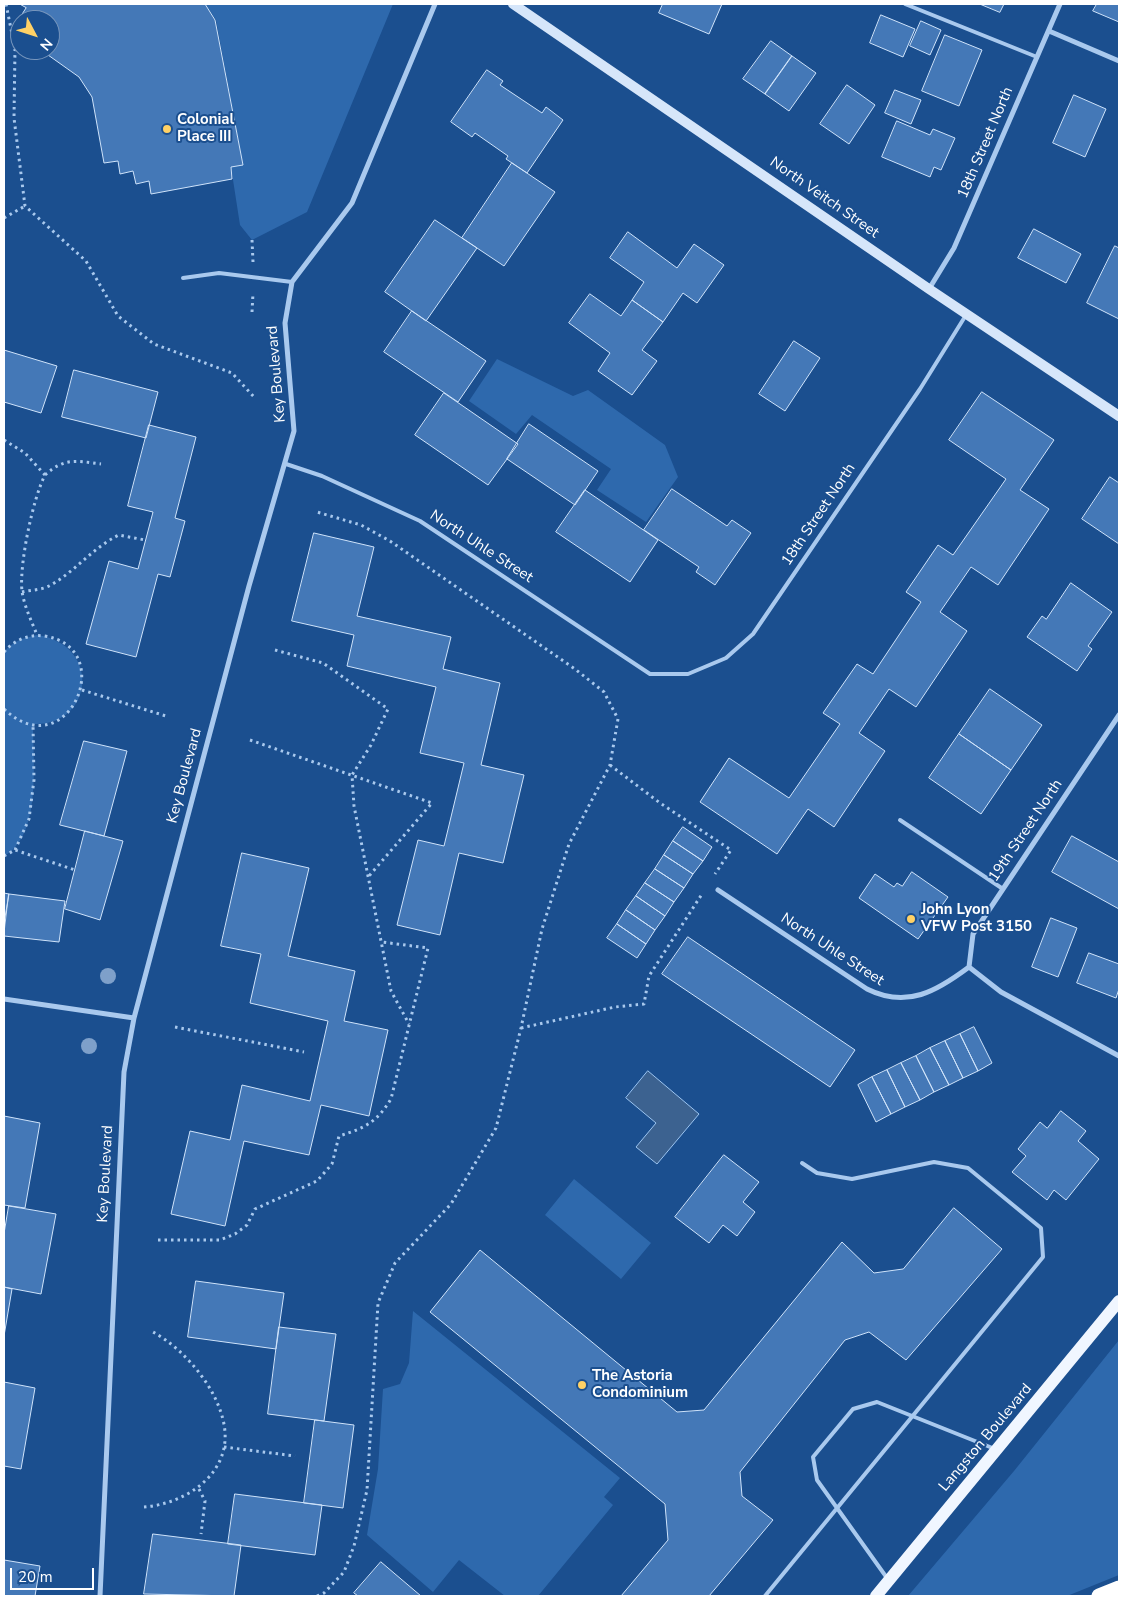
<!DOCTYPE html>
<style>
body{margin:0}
#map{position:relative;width:1123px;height:1600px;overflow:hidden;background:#1b4f8f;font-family:"Nunito Sans",sans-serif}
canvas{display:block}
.frame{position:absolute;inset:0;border:5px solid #fff;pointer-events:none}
.north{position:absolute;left:10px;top:10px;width:50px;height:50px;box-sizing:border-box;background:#1b4f8f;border:1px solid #7695bc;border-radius:50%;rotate:130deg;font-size:14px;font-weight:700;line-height:20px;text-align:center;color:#fff}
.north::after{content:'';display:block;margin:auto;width:18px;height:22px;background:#ffd166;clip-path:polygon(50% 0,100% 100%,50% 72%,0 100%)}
.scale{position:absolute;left:10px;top:1568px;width:84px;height:22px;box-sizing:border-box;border:2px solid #fff;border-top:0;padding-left:6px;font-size:15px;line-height:18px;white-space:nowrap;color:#fff;-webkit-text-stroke:4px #1b4f8f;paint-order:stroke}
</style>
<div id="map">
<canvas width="1123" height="1600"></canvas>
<div class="frame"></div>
<div class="north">N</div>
<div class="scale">20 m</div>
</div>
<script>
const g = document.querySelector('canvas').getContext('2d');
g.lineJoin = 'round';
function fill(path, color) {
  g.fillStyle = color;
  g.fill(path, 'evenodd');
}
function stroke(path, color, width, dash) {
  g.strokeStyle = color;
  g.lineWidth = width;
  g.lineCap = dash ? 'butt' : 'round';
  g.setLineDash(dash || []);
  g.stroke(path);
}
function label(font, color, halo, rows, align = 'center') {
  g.font = font + ' "Nunito Sans",sans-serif';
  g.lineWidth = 4;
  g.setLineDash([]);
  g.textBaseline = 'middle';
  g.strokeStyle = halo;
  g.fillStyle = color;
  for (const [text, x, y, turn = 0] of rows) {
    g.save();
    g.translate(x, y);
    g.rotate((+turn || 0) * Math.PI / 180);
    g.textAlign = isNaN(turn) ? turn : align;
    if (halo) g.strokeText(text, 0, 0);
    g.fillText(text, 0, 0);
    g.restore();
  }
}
fill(new Path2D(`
 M205,4H393L307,212L252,240L240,225L231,167L243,165L216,20Z
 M497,359L573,396L588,390L665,445L678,477L646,522L597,490L611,469L532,415L516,434L469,401Z
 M37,635C103,645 93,727 33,724C33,761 42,836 4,856V652C13,641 23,638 37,635Z
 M574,1179L651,1243L621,1279L545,1215Z
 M413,1311L620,1478L604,1497L613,1505L538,1596H505L459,1560L433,1592L367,1535L378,1469L383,1389L400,1384L409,1363Z
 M1119,1340V1575L1067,1596H908L1014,1471Z`), '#2e69ad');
const water = new Path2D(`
 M648,1071L699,1114L657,1164L636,1147L656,1123L626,1098Z`);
fill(water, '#3c6290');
stroke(water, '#9cc4f0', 1);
const building = new Path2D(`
 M20,4H205L215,20L243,165L231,167L232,179L151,194L149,181L136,184L133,171L120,174L118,161L104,163L92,97L79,77L41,50H50V20H21L19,19L26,8Z
 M663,4H722L709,34L659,13Z
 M980,4H1004L1000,12Z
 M1097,4H1119V22L1093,11Z
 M881,15L915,29L903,57L870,43Z
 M921,21L941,30L930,55L910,46Z
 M945,35L982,50L959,106L922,91Z
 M771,41L792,56L765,94L743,79Z
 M792,56L816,73L789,111L765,94Z
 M487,70L503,81L500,85L542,113L546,107L563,120L527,173L506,159L508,156L475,133L472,137L451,122Z
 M847,85L875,105L849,144L820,124Z
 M895,90L921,100L911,124L885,113Z
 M1074,95L1106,109L1085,157L1053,143Z
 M897,121L930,135L933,129L955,138L941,170L934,167L930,177L882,157Z
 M512,163L555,192L504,266L462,238Z
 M435,220L477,248L426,321L385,292Z
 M1034,229L1081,254L1066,283L1018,258Z
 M628,232L677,268L694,244L724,265L697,303L683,293L663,322L632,300L644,282L610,258Z
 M1115,246L1119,248V319L1087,303Z
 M590,294L621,316L632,300L663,322L642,350L657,361L632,395L598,371L610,353L569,323Z
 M412,311L486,361L458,402L384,352Z
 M794,341L820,358L785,411L759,394Z
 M4,350L57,366L41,413L4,402Z
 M74,370L158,392L146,438L62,417Z
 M982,392L1054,440L1020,490L1049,509L998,585L971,567L940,612L967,631L916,707L889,689L859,733L885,751L834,827L808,809L777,854L700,802L729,758L789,798L840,724L823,713L857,664L873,674L921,602L906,592L938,545L953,555L1006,479L949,440Z
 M444,393L518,444L488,485L415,435Z
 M529,424L598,471L575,505L507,459Z
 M149,425L196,437L175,518L185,521L170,577L158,574L136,657L86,644L109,561L138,569L153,512L128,506Z
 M1110,477L1119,483V544L1082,519Z
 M672,489L727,526L732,520L751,533L715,585L696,572L699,567L644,530Z
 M585,490L658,540L630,582L556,532Z
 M314,533L374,547L357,616L451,637L443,669L500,683L481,765L524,775L503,863L459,853L440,935L397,925L418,840L444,846L464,763L420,753L436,687L347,666L354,635L292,621Z
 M1071,583L1112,612L1088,646L1092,649L1077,671L1027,637L1042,616L1046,619Z
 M990,689L1042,725L1011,770L959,734Z
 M959,734L1011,770L981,814L929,778Z
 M84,741L127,751L104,836L60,825Z
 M683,827L712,847L703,861L673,841Z
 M85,831L123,841L100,920L65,909Z
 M1072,836L1119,862V909L1052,872Z
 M673,841L703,861L693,874L664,855Z
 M242,853L309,868L288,956L355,971L344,1021L388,1030L369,1116L321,1105L309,1155L244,1141L225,1226L171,1214L190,1131L230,1140L242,1085L310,1101L328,1021L250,1003L261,954L221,946Z
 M664,855L693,874L684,888L655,869Z
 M655,869L684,888L674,902L645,883Z
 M912,872L948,897L918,939L859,898L875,874L894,887L897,883L902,886Z
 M645,883L674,902L665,916L636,896Z
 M4,893L9,894L4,923Z
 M9,894L65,901L59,942L4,936Z
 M636,896L665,916L655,930L626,910Z
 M626,910L655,930L646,944L617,924Z
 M1051,918L1077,928L1058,977L1032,967Z
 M617,924L646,944L637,958L607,938Z
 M688,937L855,1050L830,1087L662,974Z
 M1089,953L1119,964V989L1116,998L1077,983Z
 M974,1027L992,1063L978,1071L960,1034Z
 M960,1034L978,1071L963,1078L945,1041Z
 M945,1041L963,1078L949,1085L930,1048Z
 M930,1048L949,1085L934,1092L916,1056Z
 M916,1056L934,1092L920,1100L901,1063Z
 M901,1063L920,1100L905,1107L887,1070Z
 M887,1070L905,1107L891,1114L872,1077Z
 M872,1077L891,1114L876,1122L858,1085Z
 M1061,1111L1086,1131L1078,1141L1099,1159L1066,1200L1054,1190L1047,1200L1012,1172L1026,1156L1018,1149L1040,1122L1047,1128Z
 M4,1116L40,1123L25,1208L4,1205Z
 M724,1155L759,1182L743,1202L755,1212L737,1236L723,1225L709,1243L675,1217Z
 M9,1206L56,1214L41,1294L4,1287V1234Z
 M954,1208L1002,1249L906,1360L869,1332L845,1340L740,1472L742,1496L773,1520L709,1596H621L668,1540L665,1504L430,1312L480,1250L677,1412L704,1410L842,1242L874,1273L903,1269Z
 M196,1281L284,1293L276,1349L188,1337Z
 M4,1287L12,1289L4,1336Z
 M279,1327L336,1334L324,1421L268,1414Z
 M4,1382L35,1388L21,1469L4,1466Z
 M315,1420L354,1425L343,1508L304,1503Z
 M235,1494L322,1505L315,1555L228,1544Z
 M153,1534L241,1545L234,1596L144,1594Z
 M4,1560L40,1566L35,1596H4Z
 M381,1562L421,1596H358L354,1593Z`);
fill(building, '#4478b7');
stroke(building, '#cfe3fa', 1);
stroke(new Path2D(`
 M6,4L15,49L14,118L25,206L86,261L118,316L154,344L232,373L254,397
 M4,218L25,206
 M252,240L253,262
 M252,312L253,293
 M4,440L25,453L45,475C33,498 19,565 22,591C24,606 32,622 37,635
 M45,475C65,457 77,461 101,464
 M22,592C31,590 41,590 49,586C75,572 92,548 119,535L145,540
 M275,650L323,663L388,709L371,745L352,775L354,806L391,991L409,1024
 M4,652C14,640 29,634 44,636C120,647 68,769 4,709
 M82,690L166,716
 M250,740L432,803L369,876
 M610,765L660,803L731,850L715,874
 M15,850L29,819L34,780L33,724
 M4,856L15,850L75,870
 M175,1027L304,1052
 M521,1028L615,1007L644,1004L649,976L702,894
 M158,1240H220L235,1234L247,1225L255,1209L317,1181L332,1164L339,1136C365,1128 377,1122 391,1099L428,948L382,942
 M224,1447L295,1456
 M199,1489L205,1501L201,1534
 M144,1507C183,1504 228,1477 225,1432C222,1393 186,1350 153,1332
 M317,1596L324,1593L344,1572L354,1546L367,1490L378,1303L395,1263L451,1204L496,1128L521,1028L542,929L569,844L610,765L618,719L604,692L575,669L390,541L361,525L317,512`), '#a9c9ee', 3, [2.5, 4]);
stroke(new Path2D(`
 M905,4L1037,57
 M183,278L219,273L292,282
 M286,464L322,476L420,521L650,674H688L726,658L753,634L920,389L966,315
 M900,820L1003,889
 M887,1578L817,1480L813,1457L853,1409L877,1402L995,1449
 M765,1596L1043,1257L1041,1228L968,1168L934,1162L852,1179L817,1173L802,1163`), '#a9c9ee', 4);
stroke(new Path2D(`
 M1049,31L1119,61
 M929,289L954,248L1060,4
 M718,890L867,989C907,1009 937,991 969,967L1001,992L1119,1056
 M969,967L973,934L1119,715
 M4,999L134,1018
 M100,1596L124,1072L134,1018L249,586L294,431L285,323L292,282L352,203L435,4`), '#a9c9ee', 5);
stroke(new Path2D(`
 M513,4L929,289L1119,416`), '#d6e6fa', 10);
stroke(new Path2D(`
 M876,1596L1119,1301`), '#f0f6ff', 12);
stroke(new Path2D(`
 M1099,1596L1119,1588`), '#fff', 15);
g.fillStyle = '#7ea0ca';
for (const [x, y] of [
 [108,976],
 [89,1046]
]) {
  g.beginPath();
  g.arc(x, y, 8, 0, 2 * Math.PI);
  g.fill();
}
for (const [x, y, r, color] of [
 [167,129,5,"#ffd166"],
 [911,919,5,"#ffd166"],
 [582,1385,5,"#ffd166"]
]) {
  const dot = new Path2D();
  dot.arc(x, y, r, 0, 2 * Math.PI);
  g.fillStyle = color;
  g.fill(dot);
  stroke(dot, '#1b4f8f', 2);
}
label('bold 15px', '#fff', '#1b4f8f', [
 ["Colonial",177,120],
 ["Place III",177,137],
 ["John Lyon",921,910],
 ["VFW Post 3150",921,927],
 ["The Astoria",592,1376],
 ["Condominium",592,1393]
], 'left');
label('15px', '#fff', '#1b4f8f', [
 ["18th Street North",986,143,-67],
 ["North Veitch Street",824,198,35],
 ["Key Boulevard",277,374,-95],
 ["18th Street North",819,515,-56],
 ["North Uhle Street",481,547,33],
 ["Key Boulevard",185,776,-75],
 ["19th Street North",1026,831,-56],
 ["North Uhle Street",832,950,33],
 ["Key Boulevard",106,1174,-87],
 ["Langston Boulevard",986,1438,-50]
]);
</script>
